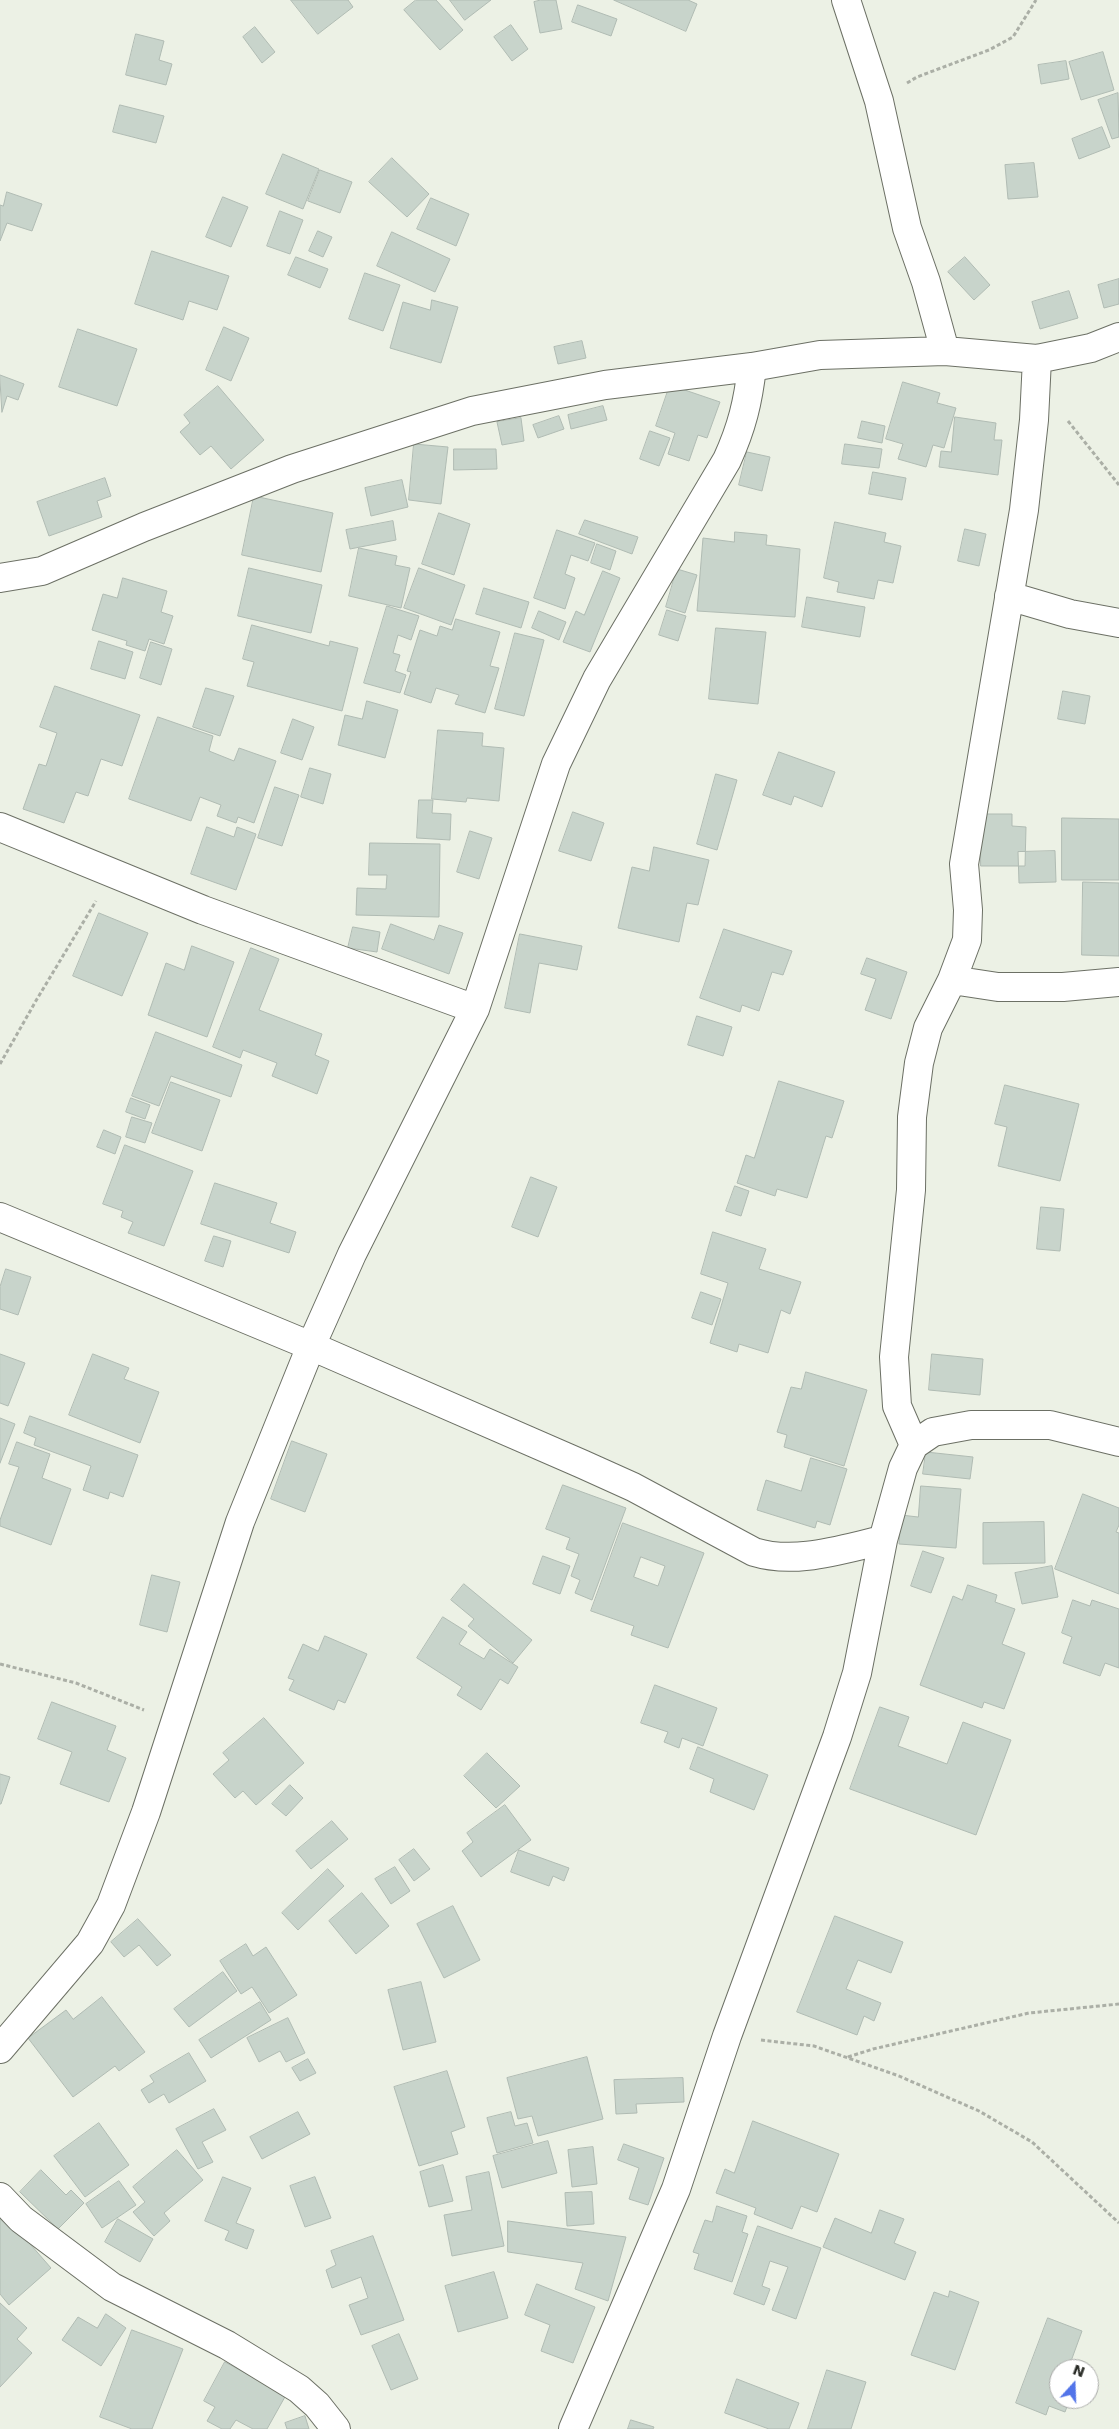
<!DOCTYPE html>
<style>
body{margin:0}
#map{position:relative;width:1119px;height:2429px;overflow:hidden;background:#ecf1e5;font-family:"DejaVu Sans",sans-serif}
canvas{display:block}
.north{position:absolute;left:1049px;top:2359px;width:50px;height:50px;box-sizing:border-box;background:#fff;border:1px solid #a9aaa8;border-radius:50%;rotate:20deg;font-size:14px;font-weight:700;line-height:20px;text-align:center;color:#292b26}
.north::after{content:'';display:block;margin:auto;width:18px;height:22px;background:#5274e9;clip-path:polygon(50% 0,100% 100%,50% 72%,0 100%)}
</style>
<div id="map">
<canvas width="1119" height="2429"></canvas>
<div class="north">N</div>
</div>
<script>
const g = document.querySelector('canvas').getContext('2d');
g.lineJoin = 'round';
function fill(path, color) {
  g.fillStyle = color;
  g.fill(path, 'evenodd');
}
function stroke(path, color, width, dash) {
  g.strokeStyle = color;
  g.lineWidth = width;
  g.lineCap = dash ? 'butt' : 'round';
  g.setLineDash(dash || []);
  g.stroke(path);
}
const building = new Path2D(`
 M291,0H348L353,7L318,34Z
 M416,0H436L463,30L440,50L404,10Z
 M450,0H491L465,20Z
 M541,0H556L562,29L540,33L534,2Z
 M614,0H688L697,4L686,31Z
 M578,5L617,19L611,36L572,22Z
 M511,25L528,49L512,61L494,37Z
 M255,27L275,52L262,63L243,37Z
 M136,34L164,41L159,60L172,64L166,85L126,75Z
 M1103,52L1114,90L1081,100L1069,62Z
 M1066,61L1069,79L1041,84L1038,65Z
 M1118,93L1119,137L1112,139L1098,100Z
 M120,105L164,116L156,143L113,132Z
 M1102,127L1110,147L1079,159L1072,139Z
 M283,154L319,169L303,209L266,194Z
 M392,158L429,194L407,217L369,182Z
 M1034,163L1038,197L1008,199L1005,165Z
 M320,170L352,182L340,213L308,201Z
 M7,192L42,204L32,231L7,223L0,241V205L3,206Z
 M223,197L248,207L231,247L206,237Z
 M431,198L469,214L456,246L417,229Z
 M280,211L303,220L290,254L267,246Z
 M318,231L332,237L323,257L309,251Z
 M392,232L450,259L435,292L377,266Z
 M152,251L229,276L217,310L189,301L183,320L135,304Z
 M296,257L328,269L320,288L288,275Z
 M965,257L990,285L974,300L948,272Z
 M365,273L400,285L383,331L349,319Z
 M1119,279V304L1104,308L1098,285Z
 M1069,291L1078,318L1040,329L1032,302Z
 M432,300L458,307L441,363L390,348L403,302L430,310Z
 M224,327L249,338L231,381L206,370Z
 M78,329L137,349L117,406L59,387Z
 M582,341L586,358L558,364L554,347Z
 M0,375L24,384L18,400L7,396L2,412Z
 M903,382L940,393L937,403L956,408L944,448L933,445L926,467L898,459L903,444L886,439Z
 M670,385L720,402L707,438L698,435L689,461L668,454L675,433L656,426Z
 M218,386L264,440L231,469L211,446L200,455L180,432L190,423L184,415Z
 M603,406L607,420L571,429L568,415Z
 M559,416L564,429L538,438L533,425Z
 M955,417L996,423L994,440H1002L998,475L939,467L941,451L951,452Z
 M521,418L524,441L502,445L497,422Z
 M862,421L885,426L882,443L858,438Z
 M650,431L670,438L659,466L640,459Z
 M414,444L448,447L441,504L409,500Z
 M845,444L882,449L879,468L842,464Z
 M454,449H496L497,469L454,470Z
 M747,452L770,457L762,491L739,485Z
 M873,472L906,478L902,500L869,494Z
 M105,478L111,496L97,501L102,517L49,536L37,502Z
 M402,480L408,507L371,516L365,488Z
 M254,496L333,513L321,572L242,555Z
 M439,513L470,524L454,575L422,564Z
 M585,520L638,537L632,554L579,534Z
 M393,521L396,540L350,549L346,530Z
 M835,522L886,533L884,542L901,546L893,583L878,580L874,599L837,592L839,582L824,578Z
 M965,529L986,534L979,566L958,561Z
 M557,530L595,543L588,561L571,555L565,574L575,578L565,609L534,598Z
 M735,532L767,535L766,545L800,549L795,617L697,611L703,538L734,542Z
 M597,544L616,551L610,570L591,563Z
 M359,548L397,556L395,565L410,568L401,608L349,596Z
 M249,568L322,585L311,633L238,616Z
 M419,568L465,585L451,625L404,608Z
 M677,569L697,575L685,613L666,607Z
 M603,571L620,578L590,652L563,642L576,611L584,615Z
 M123,578L167,591L161,612L173,616L164,644L149,639L145,651L126,645L127,641L92,630L103,594L117,598Z
 M484,588L529,602L521,628L476,614Z
 M807,597L865,607L860,637L802,627Z
 M387,606L419,616L411,640L398,635L393,653L400,655L395,671L406,675L400,693L364,683Z
 M667,610L686,616L678,641L659,635Z
 M539,611L566,622L559,640L532,628Z
 M456,619L500,632L490,666L499,668L485,713L455,704L459,695L436,688L431,703L404,694L411,672L407,671L420,630L437,636L440,626L452,630Z
 M252,625L329,646L330,641L358,648L342,711L247,686L254,662L243,659Z
 M716,628L766,632L758,704L709,699Z
 M515,633L544,640L524,716L495,709Z
 M99,641L133,652L125,679L91,669Z
 M151,642L172,649L161,685L140,678Z
 M55,686L140,715L122,766L101,759L88,796L76,792L64,823L23,809L39,764L46,766L57,733L40,727Z
 M206,688L234,696L220,736L193,727Z
 M1063,691L1090,696L1085,724L1058,719Z
 M367,701L398,710L385,758L338,745L345,715L362,719Z
 M158,717L213,736L209,751L234,761L239,748L276,761L254,823L238,817L236,823L217,816L221,805L200,797L191,821L129,799Z
 M293,719L314,727L302,760L281,753Z
 M438,730L483,733L482,746L504,748L499,801L467,798L466,802L432,799Z
 M779,752L835,772L822,807L794,796L791,805L763,795Z
 M310,768L331,774L323,804L301,797Z
 M716,774L737,780L717,850L697,844Z
 M275,787L299,795L282,846L258,838Z
 M419,800H433L432,813L451,814L450,840L417,838Z
 M573,812L604,823L591,861L559,851Z
 M981,814H1012V826L1026,827L1025,866H981Z
 M1062,818L1119,819V880H1062Z
 M207,827L234,837L237,827L256,834L236,890L191,874Z
 M470,831L492,838L479,879L457,872Z
 M370,843L440,844L439,917L356,915L357,888L386,889L387,875H369Z
 M654,847L709,860L698,905L687,903L679,942L618,928L632,867L649,871Z
 M1055,851L1056,882L1019,883L1018,852Z
 M1083,882L1119,883V956L1082,955Z
 M99,913L148,933L122,996L73,976Z
 M391,924L434,940L439,925L463,933L449,974L382,949Z
 M353,927L380,932L377,952L348,948Z
 M724,929L792,951L783,975L772,972L759,1011L742,1005L740,1012L700,998Z
 M520,934L582,946L577,970L539,963L530,1013L505,1008Z
 M192,946L234,962L207,1037L148,1015L166,963L184,970Z
 M251,948L279,959L259,1010L322,1034L315,1055L329,1061L317,1094L272,1076L277,1063L243,1050L240,1058L213,1047Z
 M867,958L907,972L891,1019L865,1010L876,979L861,974Z
 M697,1016L732,1027L723,1056L688,1045Z
 M156,1032L242,1065L231,1097L171,1076L159,1106L132,1096Z
 M779,1081L844,1101L832,1138L826,1136L807,1198L777,1189L775,1196L737,1183L746,1155L754,1158Z
 M171,1082L220,1100L202,1151L152,1133Z
 M1005,1085L1079,1104L1060,1181L998,1166L1007,1127L995,1124Z
 M131,1098L150,1105L145,1119L126,1112Z
 M132,1117L152,1123L145,1143L126,1137Z
 M104,1130L121,1137L115,1154L97,1147Z
 M125,1145L193,1171L164,1246L128,1233L133,1222L121,1217L123,1211L103,1204Z
 M531,1177L557,1187L538,1237L512,1227Z
 M215,1183L277,1203L270,1223L296,1232L289,1253L201,1224Z
 M735,1186L749,1191L741,1216L726,1211Z
 M1041,1207L1064,1209L1060,1251L1037,1249Z
 M713,1232L766,1249L759,1269L801,1282L790,1314L781,1310L768,1353L739,1344L737,1352L710,1343L728,1283L701,1274Z
 M214,1236L231,1241L223,1267L205,1261Z
 M6,1269L31,1277L18,1315L0,1309V1287Z
 M701,1292L721,1299L712,1325L692,1318Z
 M0,1354L25,1363L8,1406L0,1403Z
 M93,1354L129,1368L124,1379L159,1392L140,1443L69,1415Z
 M932,1354L983,1359L980,1395L929,1390Z
 M806,1372L867,1390L844,1466L784,1447L787,1435L777,1432L791,1387L801,1389Z
 M30,1416L138,1455L123,1497L110,1492L108,1499L83,1490L91,1466L34,1445L36,1438L24,1433Z
 M0,1418L15,1424L0,1463Z
 M292,1441L327,1454L305,1512L271,1499Z
 M17,1442L50,1454L42,1478L71,1489L51,1545L0,1526V1520L19,1467L9,1464Z
 M926,1452L973,1457L970,1479L923,1474Z
 M811,1458L847,1469L830,1525L817,1521L815,1528L757,1510L766,1480L801,1491Z
 M563,1485L626,1508L592,1600L575,1593L580,1580L571,1576L579,1554L566,1549L570,1538L546,1529Z
 M921,1486L961,1489L956,1548L899,1544L901,1515L918,1517Z
 M1083,1494L1119,1508V1525L1116,1532L1119,1533V1594L1055,1569Z
 M1044,1522L1045,1563L983,1564V1523Z
 M623,1523L704,1553L668,1648L631,1635L634,1626L591,1611ZM641,1557L665,1566L658,1586L634,1577Z
 M923,1551L944,1558L931,1593L911,1586Z
 M543,1556L570,1566L560,1594L533,1584Z
 M1052,1566L1058,1597L1022,1604L1015,1573Z
 M152,1575L180,1582L167,1632L140,1625Z
 M464,1584L532,1640L513,1663L468,1626L474,1619L451,1600Z
 M968,1585L997,1595L995,1602L1015,1609L1002,1644L1025,1653L1004,1709L984,1702L982,1708L920,1685L953,1596L962,1600Z
 M1073,1600L1090,1606L1092,1600L1119,1609V1668L1105,1663L1100,1676L1063,1663L1072,1637L1062,1633Z
 M443,1617L467,1632L459,1644L484,1659L490,1649L518,1667L508,1684L500,1679L481,1710L457,1695L462,1687L417,1658Z
 M325,1636L367,1654L345,1703L338,1700L334,1710L289,1690L294,1680L288,1678L303,1644L318,1651Z
 M655,1685L717,1708L703,1746L682,1738L679,1748L664,1742L668,1732L641,1723Z
 M52,1702L116,1726L107,1750L126,1758L109,1802L60,1784L72,1752L38,1739Z
 M880,1707L909,1717L898,1746L947,1764L963,1722L1011,1740L976,1835L850,1789Z
 M264,1718L304,1763L256,1805L243,1791L235,1798L213,1774L229,1760L223,1753Z
 M698,1747L768,1775L754,1810L710,1792L714,1779L690,1769Z
 M487,1753L520,1786L496,1808L464,1776Z
 M0,1774L10,1777L1,1804H0Z
 M290,1785L303,1798L286,1816L272,1804Z
 M505,1805L531,1840L481,1877L462,1851L473,1842L467,1833Z
 M332,1821L348,1839L311,1869L296,1851Z
 M414,1849L430,1869L414,1881L399,1860Z
 M519,1850L569,1868L564,1881L553,1876L549,1886L511,1872Z
 M395,1867L410,1891L391,1904L375,1879Z
 M328,1869L344,1886L298,1930L282,1913Z
 M362,1893L389,1926L356,1954L329,1921Z
 M453,1906L480,1960L444,1978L417,1924Z
 M835,1916L903,1942L891,1973L858,1960L846,1989L881,2003L874,2021L864,2016L857,2035L797,2012Z
 M138,1919L171,1955L157,1966L139,1945L124,1957L111,1942Z
 M246,1944L253,1956L266,1947L297,1995L269,2013L252,1987L241,1994L220,1961Z
 M223,1972L237,1991L189,2027L174,2009Z
 M421,1982L436,2042L403,2050L388,1990Z
 M102,1997L145,2052L119,2071L115,2066L73,2097L28,2038L66,2010L73,2019Z
 M260,2002L271,2020L211,2058L199,2040Z
 M288,2018L305,2053L286,2062L280,2051L259,2062L247,2038Z
 M189,2053L206,2081L169,2103L164,2094L149,2103L141,2090L154,2082L150,2076Z
 M587,2057L603,2119L538,2136L532,2116L518,2119L507,2078Z
 M308,2059L316,2073L300,2081L292,2068Z
 M447,2071L465,2127L451,2132L458,2154L419,2166L394,2087Z
 M683,2078L684,2102L636,2104L637,2113L616,2114L614,2080Z
 M214,2109L226,2130L202,2142L213,2162L198,2169L176,2129Z
 M298,2112L310,2134L262,2159L250,2137Z
 M511,2112L515,2126L527,2123L533,2143L497,2153L487,2118Z
 M753,2121L839,2154L817,2212L801,2206L792,2229L754,2214L756,2208L716,2193L725,2169L734,2173Z
 M99,2123L129,2165L85,2197L54,2156Z
 M548,2141L557,2173L502,2188L493,2156Z
 M624,2144L664,2158L648,2205L629,2199L639,2168L618,2160Z
 M593,2147L597,2184L572,2187L568,2150Z
 M177,2150L203,2180L164,2213L170,2221L154,2236L133,2212L145,2202L133,2187Z
 M443,2165L453,2201L429,2207L420,2172Z
 M41,2170L66,2195L71,2190L84,2203L58,2229L20,2192Z
 M489,2172L504,2246L452,2256L444,2215L472,2210L466,2177Z
 M223,2177L251,2188L236,2223L254,2230L247,2249L225,2240L229,2231L205,2221Z
 M315,2177L331,2218L305,2227L290,2186Z
 M119,2181L136,2205L102,2228L86,2204Z
 M592,2192L594,2224L567,2226L565,2193Z
 M717,2206L747,2216L742,2232L748,2234L732,2282L694,2269L699,2254L693,2252L705,2220L712,2222Z
 M880,2210L904,2219L894,2243L916,2252L905,2280L823,2247L835,2218L871,2233Z
 M3,2213L51,2268L9,2305L0,2294V2215Z
 M118,2219L153,2239L140,2262L105,2242Z
 M508,2221L626,2237L608,2301L575,2289L583,2263L508,2252Z
 M758,2226L821,2248L796,2319L772,2310L788,2267L770,2261L762,2286L770,2289L764,2305L734,2294Z
 M373,2236L404,2320L361,2335L349,2305L368,2298L361,2277L332,2288L326,2270L336,2265L331,2251Z
 M494,2272L508,2318L458,2332L445,2286Z
 M537,2284L595,2307L573,2363L541,2351L550,2325L525,2315Z
 M950,2291L979,2302L955,2370L911,2355L934,2292L948,2297Z
 M0,2303L27,2328L17,2339L32,2353L0,2387Z
 M106,2314L126,2328L101,2366L62,2340L78,2317L97,2328Z
 M1048,2318L1082,2331L1070,2364L1082,2369H1059V2399H1070L1065,2412L1049,2406L1046,2415L1016,2403Z
 M132,2330L183,2349L152,2429H132L100,2417Z
 M399,2334L418,2379L391,2390L372,2346Z
 M225,2362L286,2395L267,2429H253L236,2420L230,2429H222L207,2421L215,2407L204,2401Z
 M827,2370L866,2382L851,2429H808Z
 M737,2379L799,2403L789,2429H769L725,2413Z
 M305,2416L309,2429H287L285,2423Z
 M631,2420L654,2427L653,2429H628Z`);
fill(building, '#c8d4cb');
stroke(building, '#b0bbb3', 1);
const minor = new Path2D(`
 M846,0L879,101L907,228L926,282L945,351
 M0,578L42,571L144,527L292,469L472,411L605,385L752,367L820,355L945,351L1037,359L1091,348L1119,337
 M1009,596L1070,614L1119,623
 M0,827L203,910L475,1009
 M952,980L998,987H1063L1119,982
 M0,1217L311,1346L582,1464L633,1487L754,1552C796,1565 842,1549 883,1540
 M914,1445L897,1406L894,1357L911,1190L912,1117L919,1063L928,1028L952,980L967,940L968,910L964,864L1024,510L1034,420L1037,359
 M0,2049L90,1943L111,1905L146,1812L240,1522L311,1346L352,1254L475,1009L556,764L597,679L727,460C742,427 748,402 752,367
 M0,2197L21,2219L112,2287L227,2345L299,2389L317,2405L336,2429
 M573,2429L676,2189L727,2036L837,1737L857,1673L883,1540L903,1468L914,1445L933,1432L971,1425H1050L1119,1442`);
stroke(minor, '#6c7065', 30);
stroke(new Path2D(`
 M907,83L917,77L989,50L1013,37L1036,0
 M1068,421L1119,485
 M0,1064L37,999L96,901
 M0,1664L76,1683L144,1710
 M761,2040L814,2046L899,2076L979,2111L1032,2142L1119,2223
 M848,2057L873,2049L1029,2013L1119,2004`), '#abafa6', 3, [4, 2.5]);
stroke(minor, '#fff', 28);
</script>
